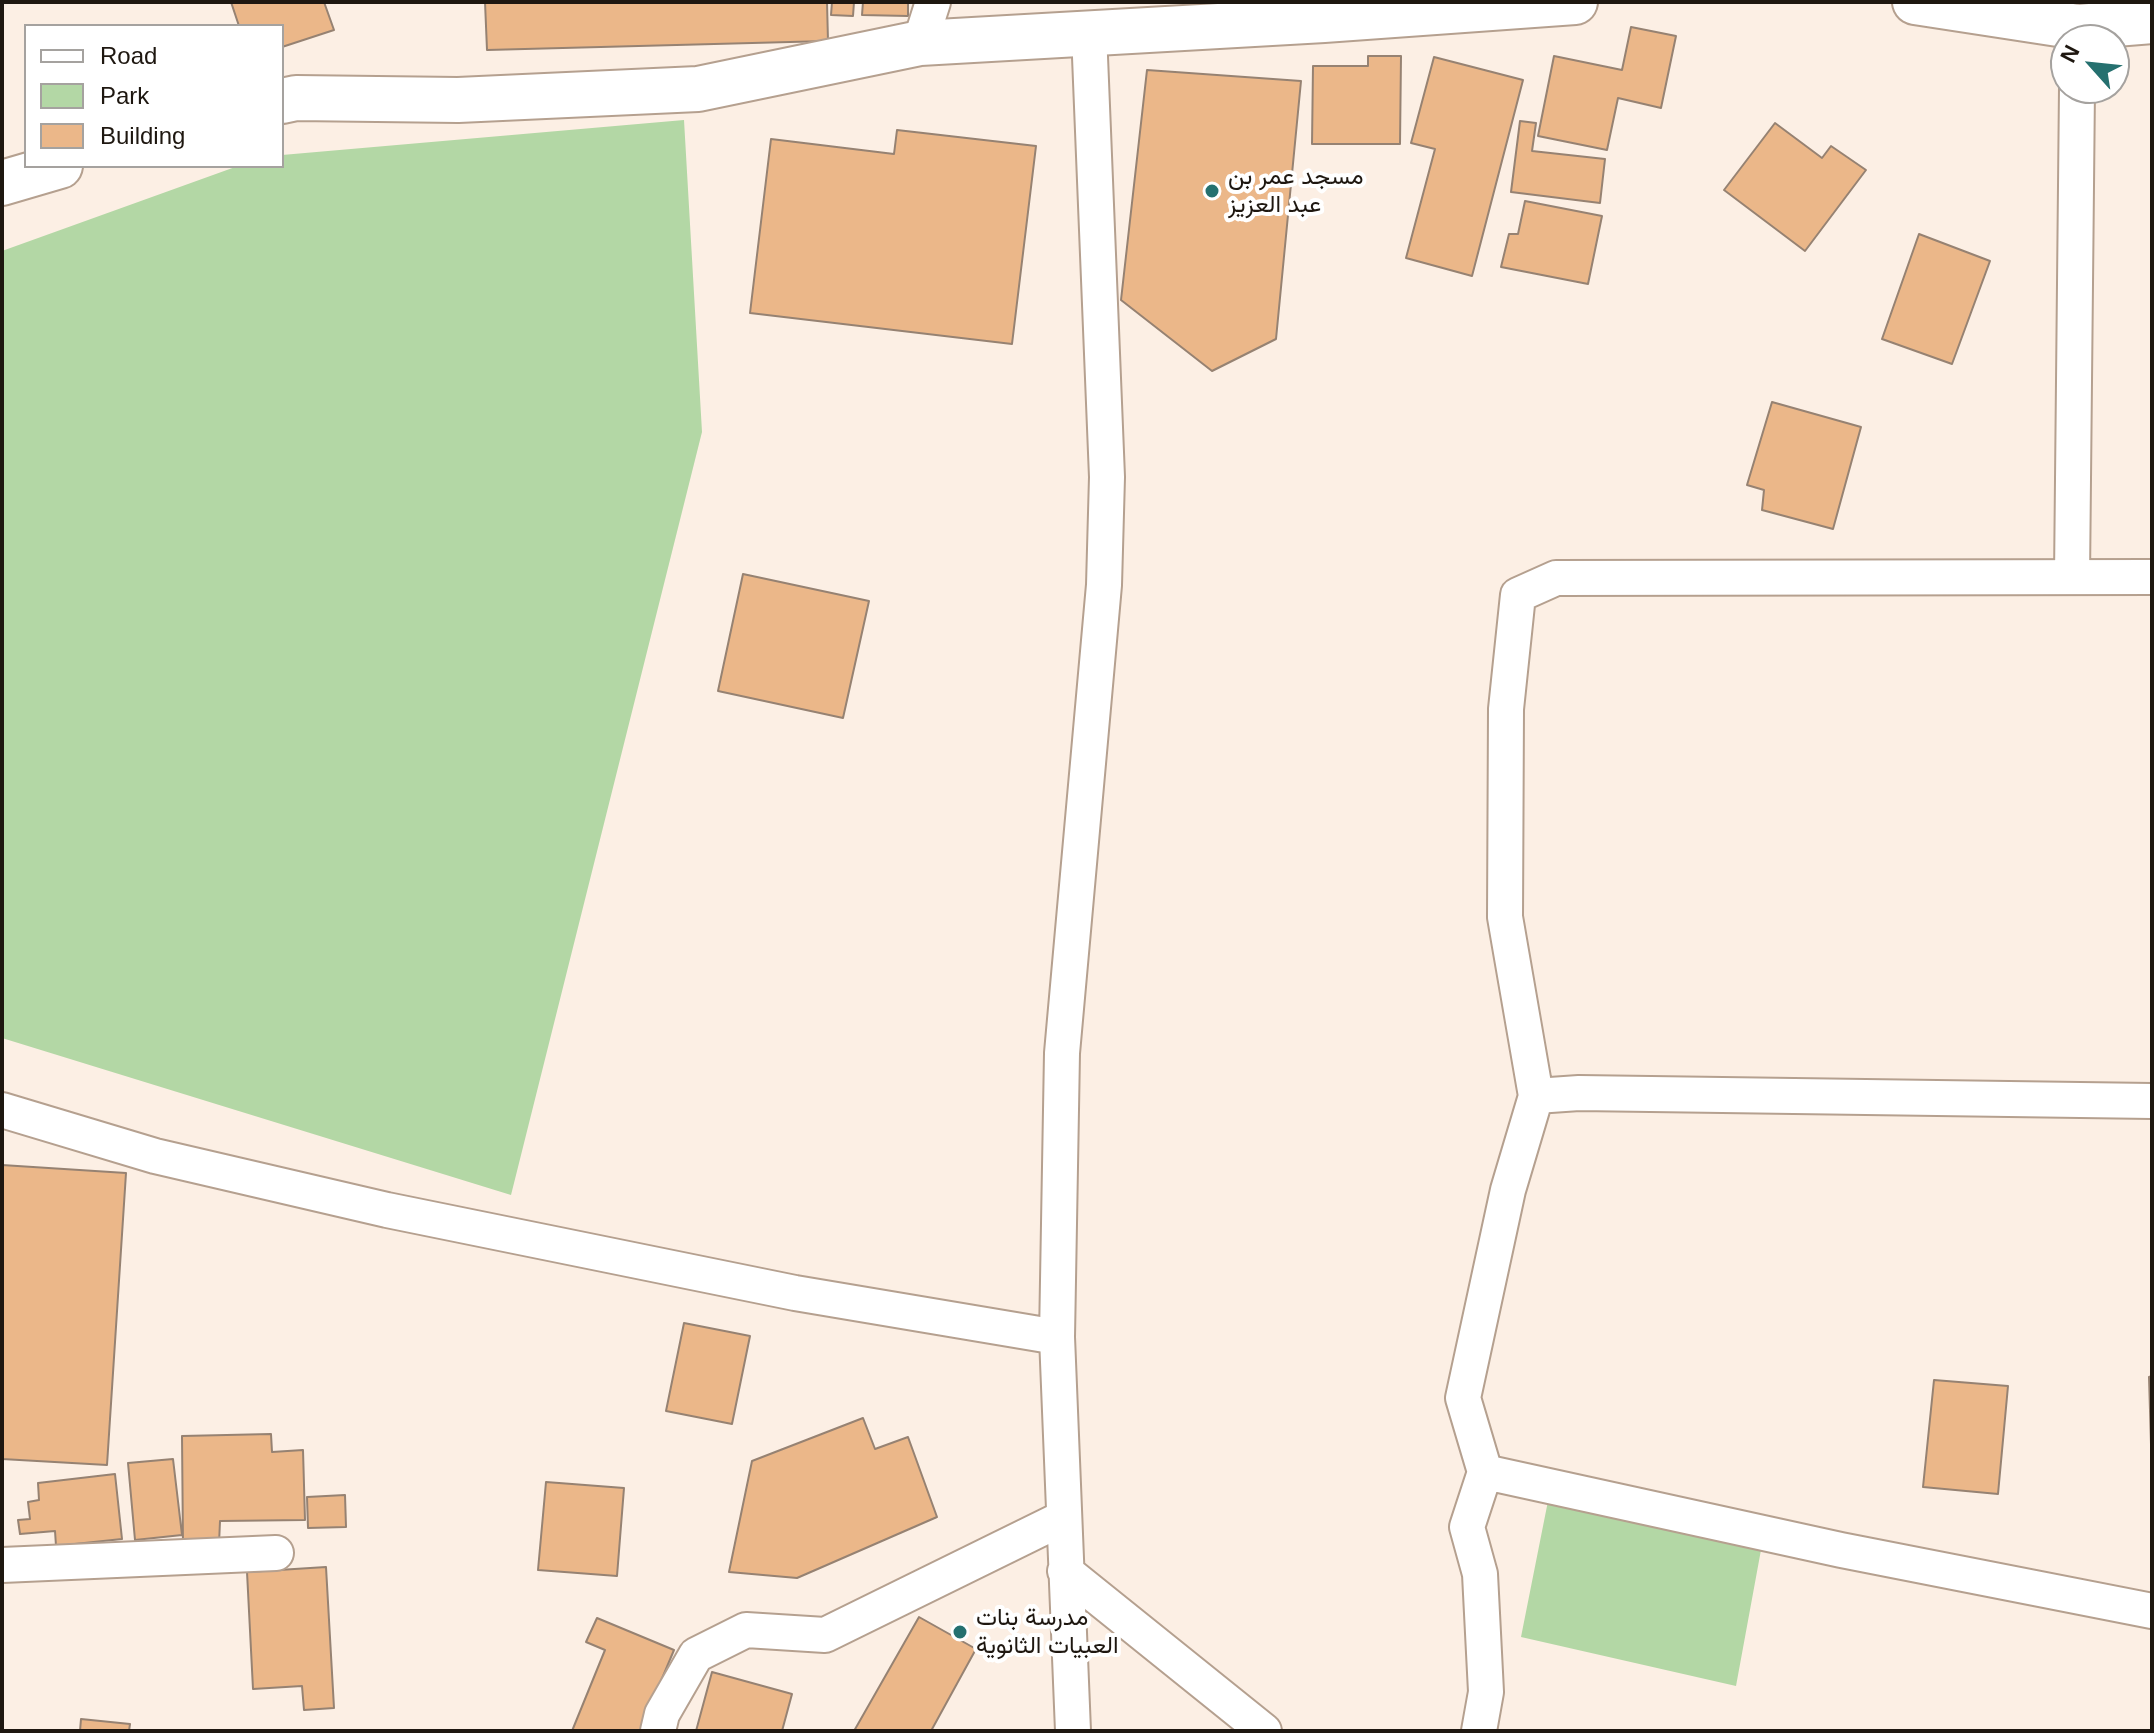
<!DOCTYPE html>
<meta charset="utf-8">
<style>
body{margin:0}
#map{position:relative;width:2154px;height:1733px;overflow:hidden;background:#fcefe4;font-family:Helvetica,sans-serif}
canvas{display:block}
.frame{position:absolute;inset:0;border:4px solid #1e1710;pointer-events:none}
.legend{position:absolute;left:24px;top:24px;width:260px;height:144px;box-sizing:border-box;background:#fff;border:2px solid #a5a29f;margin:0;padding:10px 14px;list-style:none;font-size:24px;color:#1e1710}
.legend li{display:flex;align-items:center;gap:16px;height:40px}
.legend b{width:40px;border:2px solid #a5a29f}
.north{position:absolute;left:2050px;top:24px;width:80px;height:80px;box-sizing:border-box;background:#fff;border:2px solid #a5a29f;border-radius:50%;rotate:297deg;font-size:22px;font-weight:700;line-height:32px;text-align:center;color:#1e1710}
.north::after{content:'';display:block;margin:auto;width:28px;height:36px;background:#25706f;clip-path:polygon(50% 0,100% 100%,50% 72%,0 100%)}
</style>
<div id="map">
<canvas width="2154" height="1733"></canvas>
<div class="frame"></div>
<ul class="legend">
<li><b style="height:10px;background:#fff"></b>Road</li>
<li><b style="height:22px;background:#b3d7a5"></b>Park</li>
<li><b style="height:22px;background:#ebb789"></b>Building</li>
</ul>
<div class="north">N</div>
</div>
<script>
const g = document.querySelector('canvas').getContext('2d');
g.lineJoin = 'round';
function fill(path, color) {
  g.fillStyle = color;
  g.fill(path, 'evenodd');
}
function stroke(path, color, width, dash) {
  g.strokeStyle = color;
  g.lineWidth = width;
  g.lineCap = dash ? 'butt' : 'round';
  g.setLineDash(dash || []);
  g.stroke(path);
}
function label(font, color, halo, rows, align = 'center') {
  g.font = font + ' Helvetica,Vazirmatn,sans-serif';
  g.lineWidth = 8;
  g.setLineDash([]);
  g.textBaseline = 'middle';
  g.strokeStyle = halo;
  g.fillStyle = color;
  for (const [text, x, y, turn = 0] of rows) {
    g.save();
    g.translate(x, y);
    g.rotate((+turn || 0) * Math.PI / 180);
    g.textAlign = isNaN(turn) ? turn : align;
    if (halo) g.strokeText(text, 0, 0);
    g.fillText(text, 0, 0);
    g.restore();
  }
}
fill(new Path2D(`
 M684,120L702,432L511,1195L2,1038V251L238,166H282V155Z
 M1548,1501L1763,1539L1736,1686L1521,1637Z`), '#b3d7a5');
const building = new Path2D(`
 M231,2H324L334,30L282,47V26H239Z
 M485,2H827L828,41L487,50Z
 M832,2H854L853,16L831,15Z
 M863,2H908V16L862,15Z
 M1631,27L1676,36L1661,108L1618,98L1607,150L1538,136L1554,56L1622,70Z
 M1368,56H1401L1400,144H1312L1313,66H1368Z
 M1434,57L1523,80L1472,276L1406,258L1435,149L1411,143Z
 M1147,70L1301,81L1276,339L1212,371L1121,300Z
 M1520,121L1536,123L1532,151L1605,159L1600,203L1511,192Z
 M1775,123L1822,158L1831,146L1866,170L1805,251L1724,190Z
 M897,130L1036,146L1012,344L750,313L771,139L894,154Z
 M1525,201L1602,216L1588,284L1501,267L1509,234H1518Z
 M1919,234L1990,261L1952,364L1882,339Z
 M1772,402L1861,427L1833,529L1762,510L1764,490L1747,485Z
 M743,574L869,601L843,718L718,691Z
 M2,1165L126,1173L107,1465L2,1459Z
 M684,1323L750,1336L732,1424L666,1411Z
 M2152,1376V1478L2149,1377Z
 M1934,1380L2008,1386L1998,1494L1923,1487Z
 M863,1418L875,1449L908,1437L937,1517L797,1578L729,1572L752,1461Z
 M271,1434L272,1452L303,1450L305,1520L220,1521L219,1544L183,1546L182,1436Z
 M173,1459L182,1535L135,1540L128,1463Z
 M115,1474L122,1539L56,1546L55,1531L20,1534L18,1520L30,1519L28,1502L39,1500L38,1483Z
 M546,1482L624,1488L617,1576L538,1570Z
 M345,1495L346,1527L308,1528L307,1497Z
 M326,1567L334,1708L304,1710L302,1686L253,1689L247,1572Z
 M919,1617L976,1649L931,1731H854Z
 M597,1618L674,1650L640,1731H572L605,1650L586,1642Z
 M712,1672L792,1694L782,1731H696Z
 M81,1719L130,1724L129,1731H80Z`);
fill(building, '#ebb789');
stroke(building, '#968272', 2);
const minor = new Path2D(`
 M920,43L933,2
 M2072,577L2077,88
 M1536,1096L1579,1093L2152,1101
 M2,1110L155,1156L387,1210L795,1293L1057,1337
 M1485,1472L1841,1550L2152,1611
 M2,1565L276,1553
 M1065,1571L1264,1731
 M658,1731L662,1714L696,1655L746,1630L825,1635L1063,1518
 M1073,1731L1057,1337L1062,1053L1104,585L1107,477L1089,32
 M1479,1731L1486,1692L1480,1574L1467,1527L1485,1472L1463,1398L1508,1190L1536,1096L1505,917L1506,709L1518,595L1556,578L2152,577`);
const tertiary = new Path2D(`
 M1915,2L2078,27L2152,21
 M282,101L296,98L458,100L698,89L920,43L1324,20L1575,2
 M2,183L60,166`);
stroke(minor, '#b5a08f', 38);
stroke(tertiary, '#b5a08f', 48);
stroke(minor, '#fff', 34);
stroke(tertiary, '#fff', 44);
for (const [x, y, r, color] of [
 [1212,191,8,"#25706f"],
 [960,1632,8,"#25706f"]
]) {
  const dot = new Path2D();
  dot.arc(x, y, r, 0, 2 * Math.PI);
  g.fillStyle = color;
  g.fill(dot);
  stroke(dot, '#fff', 3);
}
label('24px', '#1e1710', '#fff', [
 ["مسجد عمر بن",1228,177],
 ["عبد العزيز",1228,205],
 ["مدرسة بنات",976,1618],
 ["العبيات الثانوية",976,1646]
], 'left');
</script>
